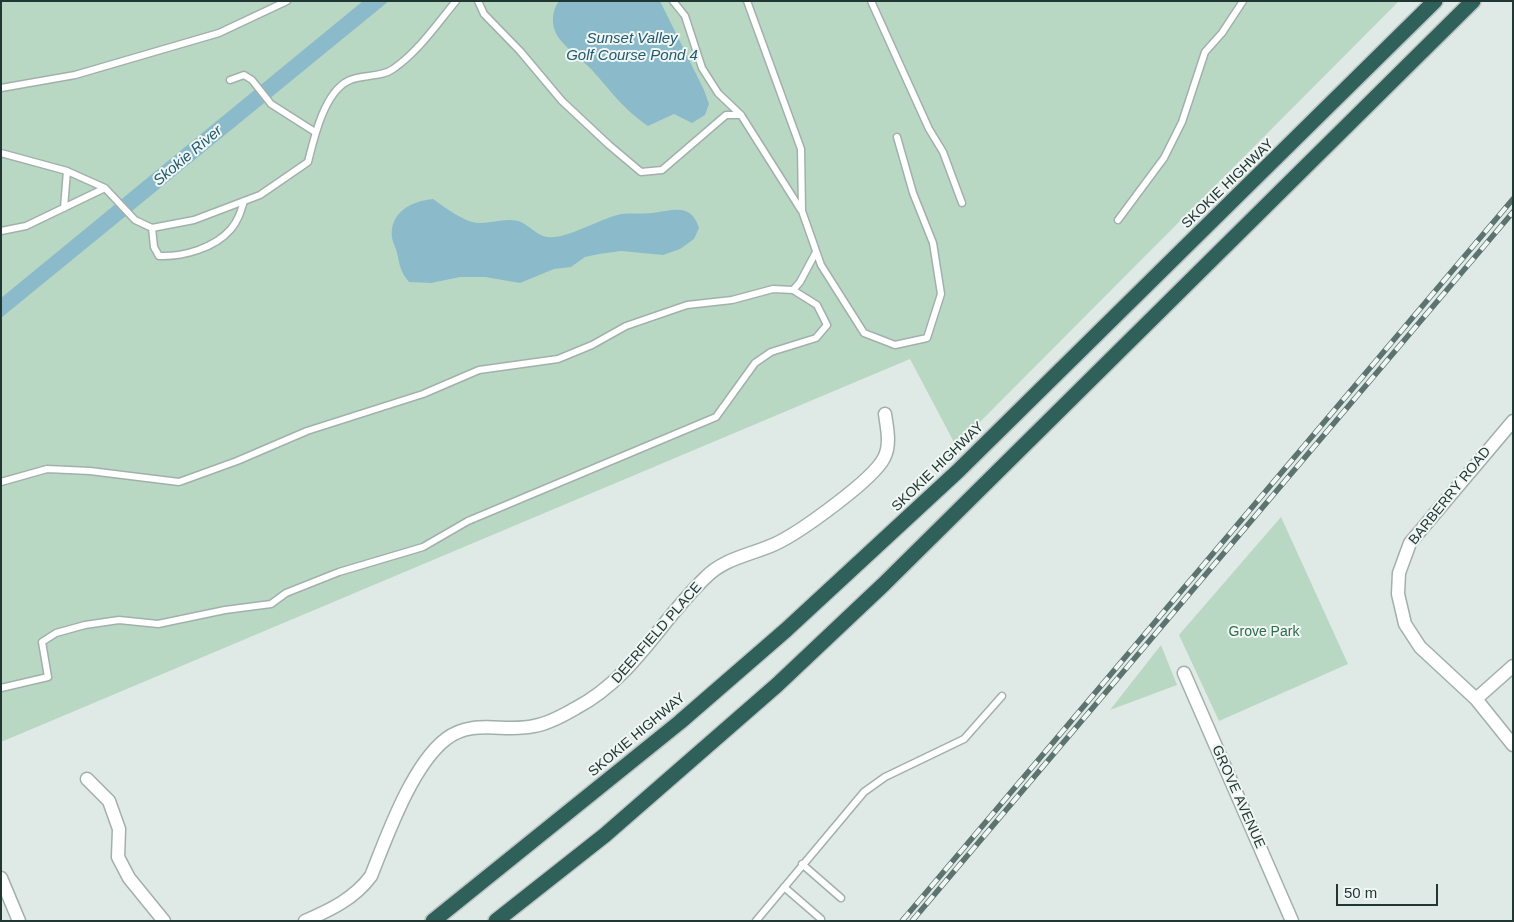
<!DOCTYPE html>
<style>
body{margin:0}
#map{position:relative;width:1514px;height:922px;overflow:hidden;background:#dfe9e5;font-family:Arial,sans-serif}
canvas{display:block}
.frame{position:absolute;inset:0;border:2px solid #213733;pointer-events:none}
.scale{position:absolute;left:1336px;top:884px;width:102px;height:22px;box-sizing:border-box;border:2px solid #213733;border-top:0;padding-left:6px;font-size:15px;line-height:18px;white-space:nowrap;color:#213733;-webkit-text-stroke:4px #eff6f3;paint-order:stroke}
</style>
<div id="map">
<canvas width="1514" height="922"></canvas>
<div class="frame"></div>
<div class="scale">50 m</div>
</div>
<script>
const g = document.querySelector('canvas').getContext('2d');
g.lineJoin = 'round';
function fill(path, color) {
  g.fillStyle = color;
  g.fill(path, 'evenodd');
}
function stroke(path, color, width, dash) {
  g.strokeStyle = color;
  g.lineWidth = width;
  g.lineCap = dash ? 'butt' : 'round';
  g.setLineDash(dash || []);
  g.stroke(path);
}
function label(font, color, halo, rows, align = 'center') {
  g.font = font + ' Arial,sans-serif';
  g.lineWidth = 4;
  g.setLineDash([]);
  g.textBaseline = 'middle';
  g.strokeStyle = halo;
  g.fillStyle = color;
  for (const [text, x, y, turn = 0] of rows) {
    g.save();
    g.translate(x, y);
    g.rotate((+turn || 0) * Math.PI / 180);
    g.textAlign = isNaN(turn) ? turn : align;
    if (halo) g.strokeText(text, 0, 0);
    g.fillText(text, 0, 0);
    g.restore();
  }
}
fill(new Path2D(`
 M1,1H1399L956,446L910,359L1,742Z
 M1281,517L1348,664L1219,721L1179,635Z
 M1161,645L1177,685L1110,710Z`), '#b9d8c4');
fill(new Path2D(`
 M363,1H389L1,318V298Z
 M559,1H660L704,90L709,104L705,115L692,123L674,114L648,126C622,108 612,92 591,69C581,59 567,49 558,37C551,26 551,12 559,1Z
 M433,199C444,207 467,224 480,223C493,223 505,218 518,221C529,224 536,236 548,237C564,240 602,218 621,214C631,213 642,214 652,213C672,211 691,202 699,228L694,239L680,249L663,255L621,251L599,254L585,257L571,267L554,269L520,283L485,277H460L431,283L409,282C400,271 400,266 397,253C396,248 393,243 392,238C389,212 412,201 433,199Z`), '#8bbbca');
const service = new Path2D(`
 M478,1L484,14L520,51L562,101L609,145L641,172L662,170L726,115H741
 M673,1L685,16L702,68L718,93L741,115L801,210
 M747,1L801,149L802,211L821,265L864,333L895,345L927,338L941,294L933,243L913,193L897,137
 M871,1L929,129L943,152L962,203
 M230,80L244,75L252,80L271,104L315,132
 M1,88L75,75L219,33L287,1
 M1,153L67,171L105,188L26,226L1,231
 M105,188L135,220L152,228L194,220L260,195L308,162C314,138 324,93 348,81C361,74 381,78 393,69C418,52 437,24 456,1
 M64,208L67,171
 M1118,220L1164,158L1182,122L1205,52L1222,33L1243,1
 M152,228L154,247L159,256C183,257 215,248 231,229C238,221 241,211 244,201
 M793,290L800,282L816,252
 M1,482L47,469L90,471L179,482L237,461L307,431L423,394L479,370L558,359L592,345L626,326L687,305L732,300L773,289L793,290L817,305L827,325L816,338L771,352L755,363L716,417L468,521L423,547L339,572L286,593L271,604L225,610L158,624L119,620L85,625L56,633L42,642L48,677L1,688
 M802,864L841,898
 M784,887L821,919
 M756,921L864,792L885,777L964,739L1002,696`);
const minor = new Path2D(`
 M1513,421L1410,543L1399,573L1398,594L1405,624L1420,647L1476,699L1513,745
 M1184,673L1292,921
 M1476,699L1513,666
 M87,779L109,801L119,829L118,857L129,878L164,921
 M1,878L19,921
 M305,921C330,910 354,899 371,876C387,836 412,765 446,739C473,718 505,733 534,726C547,724 564,715 576,708C632,679 660,621 705,578C724,558 751,555 775,544C799,533 873,480 884,458C891,445 887,428 885,414`);
const motorway = new Path2D(`
 M433,921L680,722L786,630L958,471L1435,1
 M496,921L605,835L777,685L884,584L1473,1`);
stroke(service, '#a2b0ac', 9);
stroke(minor, '#a2b0ac', 15);
stroke(motorway, '#bcc3c2', 18);
stroke(service, '#fff', 6);
stroke(minor, '#fff', 12);
stroke(motorway, '#30605a', 15);
const rail = new Path2D(`
 M902,921L1513,199
 M912,921L1513,212`);
stroke(rail, '#5c736e', 5.5);
stroke(rail, '#eff6f3', 4, [11]);
label('14px', '#213733', '#eff6f3', [
 ["SKOKIE HIGHWAY",1228,184,-44],
 ["SKOKIE HIGHWAY",938,467,-44],
 ["BARBERRY ROAD",1450,496,-51],
 ["DEERFIELD PLACE",657,633,-49],
 ["SKOKIE HIGHWAY",637,735,-40],
 ["GROVE AVENUE",1238,797,66]
]);
label('14px', '#2f6a4b', '#eff6f3', [
 ["Grove Park",1264,632]
]);
label('italic 15px', '#225a6d', '#eff6f3', [
 ["Sunset Valley",632,39],
 ["Golf Course Pond 4",632,56],
 ["Skokie River",188,156,-40]
]);
</script>
